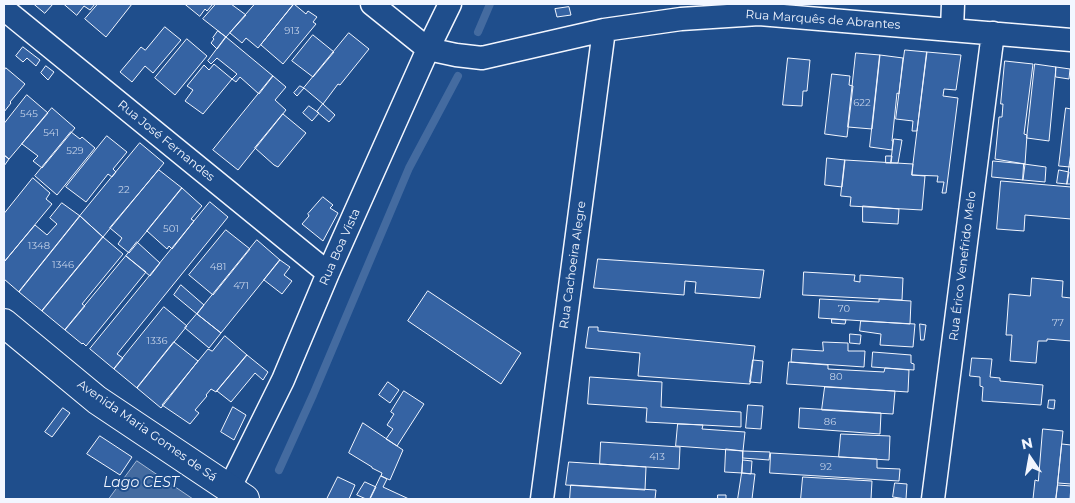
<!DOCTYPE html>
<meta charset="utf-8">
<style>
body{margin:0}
#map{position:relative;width:1075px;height:503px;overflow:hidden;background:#1f4e8c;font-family:Montserrat,sans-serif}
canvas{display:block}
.frame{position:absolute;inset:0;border:5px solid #f2f6ff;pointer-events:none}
.north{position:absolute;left:1005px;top:433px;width:50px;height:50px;-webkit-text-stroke:4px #1f4e8c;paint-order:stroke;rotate:348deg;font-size:14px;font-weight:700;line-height:20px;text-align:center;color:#f2f6ff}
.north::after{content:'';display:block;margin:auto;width:18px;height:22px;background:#f2f6ff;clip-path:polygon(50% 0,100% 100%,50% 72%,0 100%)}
</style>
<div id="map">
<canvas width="1075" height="503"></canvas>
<div class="frame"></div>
<div class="north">N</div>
</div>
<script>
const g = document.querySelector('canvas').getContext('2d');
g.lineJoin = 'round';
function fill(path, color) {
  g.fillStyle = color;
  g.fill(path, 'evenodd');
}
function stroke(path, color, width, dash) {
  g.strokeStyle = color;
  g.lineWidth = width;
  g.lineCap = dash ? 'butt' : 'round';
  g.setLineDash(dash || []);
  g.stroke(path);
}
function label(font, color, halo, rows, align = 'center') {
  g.font = font + ' Montserrat,sans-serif';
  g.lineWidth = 4;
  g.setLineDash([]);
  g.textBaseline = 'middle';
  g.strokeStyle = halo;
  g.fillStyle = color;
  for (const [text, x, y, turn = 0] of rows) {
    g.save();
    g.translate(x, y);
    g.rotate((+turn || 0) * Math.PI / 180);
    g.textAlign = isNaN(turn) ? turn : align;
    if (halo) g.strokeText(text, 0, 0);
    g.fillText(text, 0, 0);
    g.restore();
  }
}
const water = new Path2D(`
 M137,461L193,499H109Z`);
fill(water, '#446ba0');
stroke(water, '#a8bbd7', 1);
stroke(new Path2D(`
 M478,32L490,4
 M279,470L313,395L409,168L458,76`), '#446ba0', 8);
const building = new Path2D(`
 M34,4H53L45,13Z
 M64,4H95L90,10L84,6L77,15Z
 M98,4H132L106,37L85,19Z
 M185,4H213L207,11L205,9L200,16Z
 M216,4H231L246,15L226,37L203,19Z
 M255,4H292L293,5L258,48L246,38L242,43L230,33Z
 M294,4L306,14L308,11L317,17L313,22L316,24L283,64L261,45Z
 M569,7L571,15L557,17L555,9Z
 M165,27L181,40L153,73L145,66L132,82L120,72L141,47L145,50Z
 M218,31L226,37L217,49L211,43L214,39L213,38Z
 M349,33L369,49L340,85L338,84L323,104L304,88Z
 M313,35L334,52L313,77L292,61Z
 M226,37L273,76L259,94L240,77L236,82L232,79L203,114L185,101L193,90L187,86L204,65L209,70L214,64L232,79L237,74L217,58L211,64L208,61Z
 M187,39L207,56L175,95L155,78Z
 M23,47L40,60L36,66L27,58L23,62L16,56Z
 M905,50L927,52L917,131H912L913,121L896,119Z
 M927,52L961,55L956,90L944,89L943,96L958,98L946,193H942L944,182H937L938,176L912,175Z
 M856,53L880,55L872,129L848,127Z
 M880,55L903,58L899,94L897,93L892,141H893L892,150L870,147Z
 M788,58L810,60L807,91H803L802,106L783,105Z
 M1005,61L1033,64L1024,134L1027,135L1025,164L995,159L999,117H1002L1003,104H1001Z
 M1035,64L1056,67L1049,141L1027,138Z
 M46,66L54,72L48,80L41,73Z
 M1056,67L1070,69L1069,79L1056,77Z
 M6,68L25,84L10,102L11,103L4,112V71Z
 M832,74L850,76L849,85L853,86L847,137L825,134Z
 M273,76L286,87L275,100L286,110L238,170L213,150Z
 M300,86L304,88L297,96L294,93Z
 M27,95L48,113L9,159L4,155V124Z
 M323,104L335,115L329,122L317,112Z
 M309,106L319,113L312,121L303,113Z
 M52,108L75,128L42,168L33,161L38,156L22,144Z
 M1066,108L1071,109V152L1070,167L1059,166Z
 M283,114L306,133L278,167L274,165L255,148Z
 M71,132L80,139L82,137L95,148L57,195L35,176Z
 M107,136L127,152L113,169L116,172L112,177L108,174L86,202L66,187Z
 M894,139L902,140L898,163H891Z
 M140,143L164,163L103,237L80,216Z
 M1071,152V184H1067Z
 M4,155L9,159L4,166Z
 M886,156H892L891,163H886Z
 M827,158L845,160L842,187L825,185Z
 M845,160L913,164L912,175L925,176L922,210L850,206L851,197L841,196Z
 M993,161L1025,164L1023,180L992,177Z
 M1024,164L1046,167L1045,182L1023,180Z
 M159,170L182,188L129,253L118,244L122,238L110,228Z
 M1059,170L1069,172L1067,184L1057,183Z
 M33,178L50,193L46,199L52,204L4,262V214Z
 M1001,181L1071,187V219L1025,215L1024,231L997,229Z
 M182,188L202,206L191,219L194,221L172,249L169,246L167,249L147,231Z
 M323,197L333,205L330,208L338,213L323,241L302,224L309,216L308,214Z
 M210,202L228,217L117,354L123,358L114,369L90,349Z
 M62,203L80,216L19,292L4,279V262L35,225L47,235L57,224L50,218Z
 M863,206L899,209L898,224L863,222Z
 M80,216L103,237L42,311L19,292Z
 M226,230L250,249L213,295L189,275Z
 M103,237L123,254L82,304L85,306L65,330L42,311Z
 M257,240L280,260L221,333L197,314Z
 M137,242L160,263L150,276L126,256Z
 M126,256L146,272L86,346L83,343L82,344L65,330Z
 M598,259L764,270L760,298L695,293L696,282L685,281L684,295L594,288Z
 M280,260L290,267L284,275L292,281L282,294L264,280Z
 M804,272L855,275L854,281L860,282V275L903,278L902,300L803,295Z
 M1032,278L1063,281L1062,297L1071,298V341L1047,339V341H1038L1036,363L1010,361L1012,335H1006L1009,294L1030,296Z
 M181,285L204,305L197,314L174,295Z
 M428,291L521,353L501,384L408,321Z
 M820,299L879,302V299L911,301L910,324L819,318Z
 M164,307L187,326L137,388L114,369Z
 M197,314L221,333L209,348L185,328Z
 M832,319L846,320L845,324L832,323Z
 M861,321L915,324L913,347L880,345L881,334L860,331Z
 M920,324L926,325L924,340H921Z
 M589,327H598V331L755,346L750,384L638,376L640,353L586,348Z
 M850,334L861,335L860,344L850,343Z
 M225,336L247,355L216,392L211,389L206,395L207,396L195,410L199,413L190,424L162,405L208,349L212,351Z
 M174,342L198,361L161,408L137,388Z
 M823,342L848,343V351H865L864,367L791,362L792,349L823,351Z
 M873,352L911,355V363L914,364V370L872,367Z
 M247,355L268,372L263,380L255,373L231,402L217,391Z
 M972,358L992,359L990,377L1000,378V381L1043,385L1041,405L982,401L983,387L980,386V377L970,376Z
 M753,360L763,361L761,383L750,382Z
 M789,362L828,365V369L884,372L885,368L909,370L908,392L787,384Z
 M590,377L662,382L661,407L741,412V427L646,422L647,408L588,404Z
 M388,382L399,390L390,403L379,395Z
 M825,387L895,391L893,414L822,410Z
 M404,391L424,404L397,446L386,439L393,429L387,425L394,414L391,412Z
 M1049,400H1055L1054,409L1048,408Z
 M748,405L763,406L761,429L746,428Z
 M233,407L246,415L234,440L221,432Z
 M63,408L70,413L52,437L45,432Z
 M800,408L881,413L880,434L799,428Z
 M363,423L403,450L390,480L381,476L382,473L372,468V467L349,453Z
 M678,424L703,425L702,429L745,432L743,451L676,446Z
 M1043,429L1063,431L1056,499H1033L1035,480L1038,481Z
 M841,434L890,436L889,460L839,457Z
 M100,436L132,457L120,475L87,454Z
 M601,442L680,447L679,469L600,464Z
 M1062,444L1071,445V484L1058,483Z
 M726,449L743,451L742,473L725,472Z
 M743,451L770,452L769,460L743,458Z
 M771,453L877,459V468L900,469L899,481L770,473Z
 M743,460L752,461L751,474L742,473Z
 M569,462L646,467L645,490L566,485Z
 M742,473L755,474L752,499H738Z
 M381,476L387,479L383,487L409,499H370Z
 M338,477L355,485L349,499H327Z
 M803,477L872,481L871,499H801Z
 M365,482L376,487L370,499H366L357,495Z
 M895,483L907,484L906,499L893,497Z
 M571,485L656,490L655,499H570Z
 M1058,485L1071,486L1070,499H1056Z
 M718,495H726V499H718Z`);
fill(building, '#3563a3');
stroke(building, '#f2f6ff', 1);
const street = new Path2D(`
 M372,4L428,49L456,55L482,58L604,30L681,19L759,14L1071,40
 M4,9L328,273
 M952,29L953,4
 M229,489L283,380L328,273L428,49L450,4
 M542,499L604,30
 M933,499L993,33`);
const secondary = new Path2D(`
 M4,323L97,400L245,499`);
stroke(street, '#f2f6ff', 25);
stroke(secondary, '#f2f6ff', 30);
stroke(street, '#1f4e8c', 22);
stroke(secondary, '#1f4e8c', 28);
label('10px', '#c3d1e8', null, [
 ["913",292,31],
 ["622",862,103],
 ["545",29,114],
 ["541",51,133],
 ["529",75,151],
 ["22",124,190],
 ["501",171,229],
 ["1348",39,246],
 ["1346",63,265],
 ["481",218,267],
 ["471",241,286],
 ["70",844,309],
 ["77",1058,323],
 ["1336",157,341],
 ["80",836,377],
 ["86",830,422],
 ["413",657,457],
 ["92",826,467]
]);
label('12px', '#f2f6ff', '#1f4e8c', [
 ["Rua Marquês de Abrantes",823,20,4],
 ["Rua José Fernandes",166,141,39],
 ["Rua Boa Vista",340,247,-66],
 ["Rua Cachoeira Alegre",573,265,-82],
 ["Rua Érico Venefrido Melo",963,266,-83],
 ["Avenida Maria Gomes de Sá",147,431,35]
]);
label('italic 14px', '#f2f6ff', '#1f4e8c', [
 ["Lago CEST",141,483]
]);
</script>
